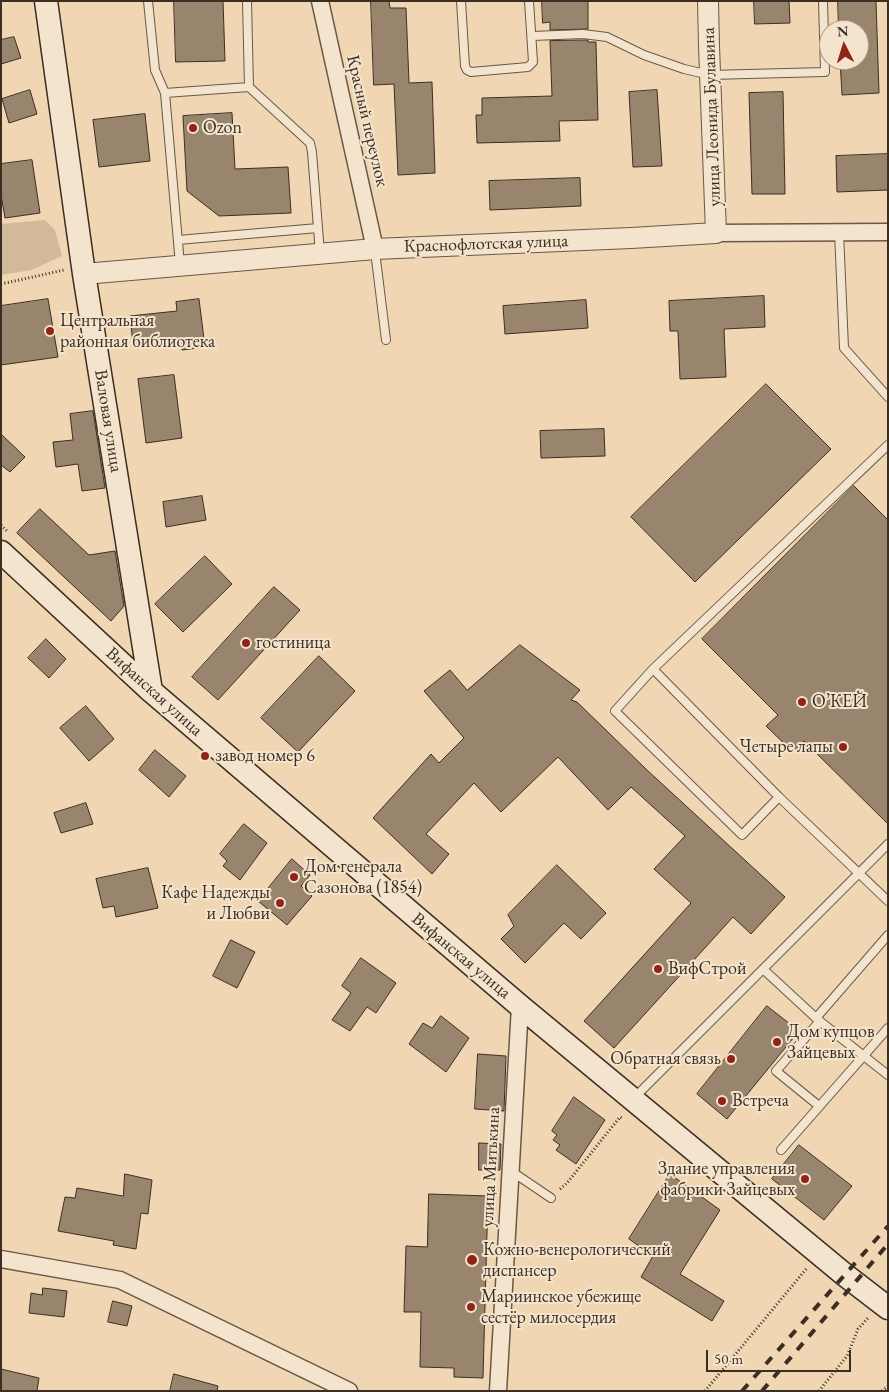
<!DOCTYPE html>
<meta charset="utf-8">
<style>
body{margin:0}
#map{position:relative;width:889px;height:1392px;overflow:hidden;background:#f0d6b2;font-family:"EB Garamond",serif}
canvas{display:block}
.frame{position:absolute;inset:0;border:2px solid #3b2e23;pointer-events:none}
.north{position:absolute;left:819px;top:20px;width:50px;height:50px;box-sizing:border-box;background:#f5e4cd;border:1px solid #ab9b89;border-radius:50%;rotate:355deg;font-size:14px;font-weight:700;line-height:20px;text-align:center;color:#3b2e23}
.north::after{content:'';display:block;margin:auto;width:18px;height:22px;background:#8f2418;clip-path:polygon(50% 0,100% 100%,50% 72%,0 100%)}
.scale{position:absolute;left:706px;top:1350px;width:145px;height:22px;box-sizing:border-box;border:2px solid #3b2e23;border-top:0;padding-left:6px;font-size:15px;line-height:18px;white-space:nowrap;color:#3b2e23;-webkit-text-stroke:4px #f5e4cd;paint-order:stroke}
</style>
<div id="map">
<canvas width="889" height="1392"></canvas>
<div class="frame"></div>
<div class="north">N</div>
<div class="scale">50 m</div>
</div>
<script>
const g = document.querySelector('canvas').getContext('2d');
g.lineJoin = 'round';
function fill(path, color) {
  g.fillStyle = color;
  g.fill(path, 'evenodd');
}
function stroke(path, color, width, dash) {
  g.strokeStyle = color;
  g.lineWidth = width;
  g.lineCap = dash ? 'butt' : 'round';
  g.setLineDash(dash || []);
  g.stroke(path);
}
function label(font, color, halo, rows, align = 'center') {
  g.font = font + ' "EB Garamond",serif';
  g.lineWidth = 4;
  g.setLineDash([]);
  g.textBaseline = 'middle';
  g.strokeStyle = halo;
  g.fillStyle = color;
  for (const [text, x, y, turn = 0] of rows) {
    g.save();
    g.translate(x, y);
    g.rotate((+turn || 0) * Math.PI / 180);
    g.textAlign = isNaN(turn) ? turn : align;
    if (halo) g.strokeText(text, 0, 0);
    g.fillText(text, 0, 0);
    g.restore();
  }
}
fill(new Path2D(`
 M45,220L55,230L62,256L31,270L1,275V224Z`), '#d1b99a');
const building = new Path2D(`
 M174,1H223L225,61L176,62Z
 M371,1H389L390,8H406L409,83L432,82L435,173L398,175L394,84L374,85Z
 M542,1H588V29L550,30V22L543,23Z
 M754,1H789L790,23L755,24Z
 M838,1H876L879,93L842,95L840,60H859V30H839Z
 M14,37L21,58L1,64V40Z
 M583,40H588V42H596L598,120L559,121L560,141L477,143L476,115H482V98L552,96L550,41Z
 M30,90L37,114L9,123L2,99Z
 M657,90L662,166L633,167L629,92Z
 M783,92L785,194H752L749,93Z
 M232,113L235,169L288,167L291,213L219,216L187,191L183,116Z
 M145,114L150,161L99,167L93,120Z
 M888,154V190L837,192L836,156Z
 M32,160L40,213L5,218L1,195V164Z
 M580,178L581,206L490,210L489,181Z
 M764,296L765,327L724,329L726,377L680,379L678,331H670L669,301Z
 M48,299L58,357L1,365V306Z
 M199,299L205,347L182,350L181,338L133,344L130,316L177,311L176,302Z
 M586,300L588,328L505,334L503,306Z
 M174,375L182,438L146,443L138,379Z
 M766,384L831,449L695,582L631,517Z
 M93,411L105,488L82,491L78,464L56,467L53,442L73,440L70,414Z
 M604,429L605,456L541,458L540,431Z
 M1,434L25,457L10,472L1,465Z
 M854,486L888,520V824L804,741L793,752L766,726L778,715L702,639Z
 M202,496L206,520L166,527L163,502Z
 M40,509L89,555L115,551L124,606L111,621L17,533Z
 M205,556L232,584L183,632L155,604Z
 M274,587L300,610L218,700L192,677Z
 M46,639L66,659L49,678L28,658Z
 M520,645L580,690L571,700L577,702L647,770L785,897L751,934L733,917L614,1048L584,1021L691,903L654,869L685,836L631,787L608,810L558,757L501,812L474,783L426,834L449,854L432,874L373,818L431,754L439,763L464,738L424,691L450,670L467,690Z
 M319,656L355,691L298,752L261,718Z
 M86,706L114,739L89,761L60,728Z
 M155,750L186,776L169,797L139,770Z
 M86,803L93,824L61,833L54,813Z
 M244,824L267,843L240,880L223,866L227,861L220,854Z
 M292,859L310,875L301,886L312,896L287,925L258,901Z
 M557,865L606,913L581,939L564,923L525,963L501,939L514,926L508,915Z
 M148,868L158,908L116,917L114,906L103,908L96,879Z
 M231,940L255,952L237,988L213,976Z
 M361,958L396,983L376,1013L367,1007L350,1031L332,1020L351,993L342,986Z
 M767,1006L799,1031L727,1119L697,1094Z
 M441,1016L469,1038L446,1072L409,1044L423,1023L432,1028Z
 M478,1054L506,1056L504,1111L475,1109Z
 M574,1097L605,1120L576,1164L556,1150L560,1145L553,1140L557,1135L552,1131Z
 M479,1143L501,1144L500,1170H479Z
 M799,1145L852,1186L824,1220L772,1179Z
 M125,1174L152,1180L148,1214L141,1213L136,1249L113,1245L114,1241L58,1231L65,1197L75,1198L77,1188L123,1196Z
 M670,1174L720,1210L680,1274L724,1301L712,1321L641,1277L653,1256L629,1239Z
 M429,1194L488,1196L483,1378L454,1377V1368L420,1367L421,1312H404L406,1246L427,1247Z
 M43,1288L67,1291L64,1317L29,1313L31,1293L42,1295Z
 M113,1301L132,1306L127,1326L108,1322Z
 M1,1369L39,1378L37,1391H1Z
 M174,1374L218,1386L217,1391H170Z`);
fill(building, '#99856d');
stroke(building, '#3b2e23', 1);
const service = new Path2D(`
 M148,1L155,70L165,93
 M461,1L465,66L467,70L471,72L528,67L533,62L529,1
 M532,36L583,34L607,37L644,55L684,69L710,75L825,72L823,1
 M318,228L320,254
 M839,232L844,348L888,397
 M178,240L318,228L312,152L310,143L249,87
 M375,251L386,340
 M180,265L165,93L249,87L247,1
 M888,445L653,669L779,797L888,901
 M653,669L615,711L742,835L779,797
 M763,969L816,1018L888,935
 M817,1019L888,1075
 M635,1097L888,844
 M819,1106L776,1071L820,1021
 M781,1150L888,1028
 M511,1171L551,1198`);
const minor = new Path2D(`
 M320,1L375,249
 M716,233L888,232
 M1,1259L120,1280L349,1391
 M498,1391L520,1006`);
const tertiary = new Path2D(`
 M84,274L375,249L631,238L716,233L709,46L708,1`);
const secondary = new Path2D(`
 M46,1L84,274L151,691
 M1,552L151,691L520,1006L845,1275L888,1308`);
stroke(service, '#685847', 10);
stroke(minor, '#685847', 19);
stroke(tertiary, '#685847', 22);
stroke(secondary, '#3b2e23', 25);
stroke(new Path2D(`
 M1,284L64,270
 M1,525L8,532
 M560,1189L567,1183L620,1117L622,1118
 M705,1391L807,1268
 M819,1391L847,1356L858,1329L868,1318
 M882,1391L888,1386`), '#3b2e23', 3, [1, 2.5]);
stroke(service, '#f5e4cd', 8);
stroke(minor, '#f5e4cd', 16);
stroke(tertiary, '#f5e4cd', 20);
stroke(secondary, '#f5e4cd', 22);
stroke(new Path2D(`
 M742,1391L888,1226
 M762,1391L888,1244`), '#3b2e23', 4, [9, 9]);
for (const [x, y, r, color] of [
 [193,128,5,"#8f2418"],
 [50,331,5,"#8f2418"],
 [246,643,5,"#8f2418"],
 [802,702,5,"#8f2418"],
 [843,747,5,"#8f2418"],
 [205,756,5,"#8f2418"],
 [294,877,5,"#8f2418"],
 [280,903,5,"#8f2418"],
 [658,969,5,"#8f2418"],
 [777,1042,5,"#8f2418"],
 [731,1059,5,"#8f2418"],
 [722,1101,5,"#8f2418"],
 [805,1179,5,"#8f2418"],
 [472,1260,6,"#8f2418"],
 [471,1307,5,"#8f2418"]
]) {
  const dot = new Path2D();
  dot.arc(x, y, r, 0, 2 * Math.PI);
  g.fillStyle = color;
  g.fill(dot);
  stroke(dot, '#f5e4cd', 2);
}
label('18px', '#3b2e23', '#f5e4cd', [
 ["улица Леонида Булавина",712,117,-92],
 ["Красный переулок",367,121,77],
 ["Краснофлотская улица",486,244,-2],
 ["Валовая улица",108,421,81],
 ["Вифанская улица",154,692,42],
 ["Вифанская улица",461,956,40],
 ["улица Митькина",491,1167,-87]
]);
label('18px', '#3b2e23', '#f5e4cd', [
 ["Ozon",203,128],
 ["Центральная",60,321],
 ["районная библиотека",60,342],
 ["гостиница",256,643],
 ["О’КЕЙ",812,702],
 ["Четыре лапы",833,747,"right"],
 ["завод номер 6",215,756],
 ["Дом генерала",304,867],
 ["Сазонова (1854)",304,888],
 ["Кафе Надежды",270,893,"right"],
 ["и Любви",270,914,"right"],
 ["ВифСтрой",668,969],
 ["Дом купцов",787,1032],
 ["Зайцевых",787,1053],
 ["Обратная связь",721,1059,"right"],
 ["Встреча",732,1101],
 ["Здание управления",795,1169,"right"],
 ["фабрики Зайцевых",795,1190,"right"],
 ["Кожно-венерологический",483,1250],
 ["диспансер",483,1271],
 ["Мариинское убежище",481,1297],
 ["сестёр милосердия",481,1318]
], 'left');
</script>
